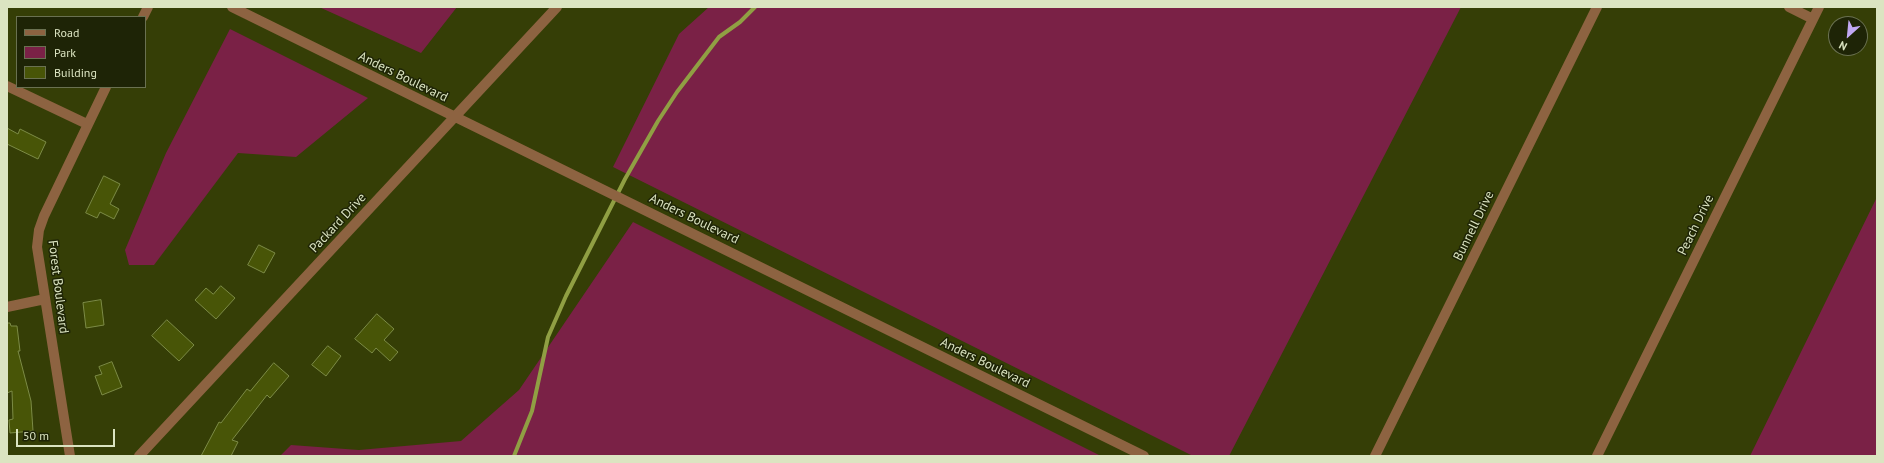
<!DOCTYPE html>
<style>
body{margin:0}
#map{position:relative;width:1884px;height:463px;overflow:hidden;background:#353e06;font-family:"PT Sans",sans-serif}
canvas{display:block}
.frame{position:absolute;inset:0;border:8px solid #dbe4c1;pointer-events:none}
.legend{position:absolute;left:16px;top:16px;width:130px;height:72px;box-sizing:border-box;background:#1e2406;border:1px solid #6a7151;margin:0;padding:5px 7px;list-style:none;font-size:12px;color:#dbe4c1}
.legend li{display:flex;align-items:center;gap:8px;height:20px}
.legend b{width:20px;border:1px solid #6a7151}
.north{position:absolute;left:1828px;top:16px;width:40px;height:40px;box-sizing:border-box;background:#1e2406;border:1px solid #6a7151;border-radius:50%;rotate:207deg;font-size:11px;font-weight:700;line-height:16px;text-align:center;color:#dbe4c1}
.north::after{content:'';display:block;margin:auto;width:14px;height:18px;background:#c1a8f3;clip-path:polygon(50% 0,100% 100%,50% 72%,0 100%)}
.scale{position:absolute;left:16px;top:429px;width:99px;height:18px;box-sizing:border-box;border:2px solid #dbe4c1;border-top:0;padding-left:5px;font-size:12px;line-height:14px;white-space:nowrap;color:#dbe4c1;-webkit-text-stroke:3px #1e2406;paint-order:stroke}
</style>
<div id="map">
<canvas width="1884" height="463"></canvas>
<div class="frame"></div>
<ul class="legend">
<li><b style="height:5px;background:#8d6341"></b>Road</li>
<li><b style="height:11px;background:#7a2146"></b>Park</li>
<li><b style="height:11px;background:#485507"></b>Building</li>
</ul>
<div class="north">N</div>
<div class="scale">50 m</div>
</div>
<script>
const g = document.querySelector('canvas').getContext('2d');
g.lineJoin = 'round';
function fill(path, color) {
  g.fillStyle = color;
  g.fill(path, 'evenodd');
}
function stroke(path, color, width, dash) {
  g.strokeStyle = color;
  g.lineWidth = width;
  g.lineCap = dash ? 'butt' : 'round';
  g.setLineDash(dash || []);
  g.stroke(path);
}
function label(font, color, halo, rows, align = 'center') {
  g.font = font + ' "PT Sans",sans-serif';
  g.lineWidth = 3;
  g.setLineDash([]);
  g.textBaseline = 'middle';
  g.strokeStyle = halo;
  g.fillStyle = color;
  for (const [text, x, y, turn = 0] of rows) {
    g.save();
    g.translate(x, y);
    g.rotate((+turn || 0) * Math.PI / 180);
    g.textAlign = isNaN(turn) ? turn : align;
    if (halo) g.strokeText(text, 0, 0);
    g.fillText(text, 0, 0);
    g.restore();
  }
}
fill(new Path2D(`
 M319,7H457L421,53Z
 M709,7H1461L1229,456H1193L613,167L679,34Z
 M230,29L368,98L296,157L238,153L154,265H129L125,250L166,153Z
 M1877,197V456H1750Z
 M633,222L1101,456H280L291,445L359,450L461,441L519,390Z`), '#7a2146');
stroke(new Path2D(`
 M514,456L532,411L548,337L566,296L625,179L658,121L677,92L719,37L740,22L755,7`), '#909f43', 4);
const building = new Path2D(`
 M7,128L18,134L20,129L46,142L38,159L7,144Z
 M104,176L120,184L110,204L119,209L114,219L100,212L97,218L86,213Z
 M259,245L275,253L264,273L248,265Z
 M221,286L235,298L216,319L195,300L206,288L213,294Z
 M101,300L104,325L86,328L83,303Z
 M377,314L394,329L384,340L398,352L390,361L376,348L372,353L355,339Z
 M167,320L194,345L179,361L152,336Z
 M7,323H10L11,326H17L20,351H18L31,401L33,431L10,433L9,420L13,419L12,391L7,393Z
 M328,346L341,356L326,376L312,365Z
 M112,362L122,387L102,395L95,376L102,374L99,367Z
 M274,363L289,376L270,398L267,395L232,440L238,442L231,456H201L219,422L221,423L247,389L250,391Z`);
fill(building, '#485507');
stroke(building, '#7c8b46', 1);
stroke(new Path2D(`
 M232,7L1144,456
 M1789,7L1813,19
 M143,17L148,7
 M7,86L87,124
 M7,307L45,299
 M70,456L37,247L39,230L44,216L106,87
 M139,456L557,7
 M1375,456L1597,7
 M1597,456L1819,7`), '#8d6341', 10);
label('13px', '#dbe4c1', '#1e2406', [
 ["Anders Boulevard",403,77,26],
 ["Anders Boulevard",694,219,26],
 ["Packard Drive",338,223,-47],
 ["Peach Drive",1696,225,-64],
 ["Bunnell Drive",1474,226,-64],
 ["Forest Boulevard",58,287,83],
 ["Anders Boulevard",985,363,26]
]);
</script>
